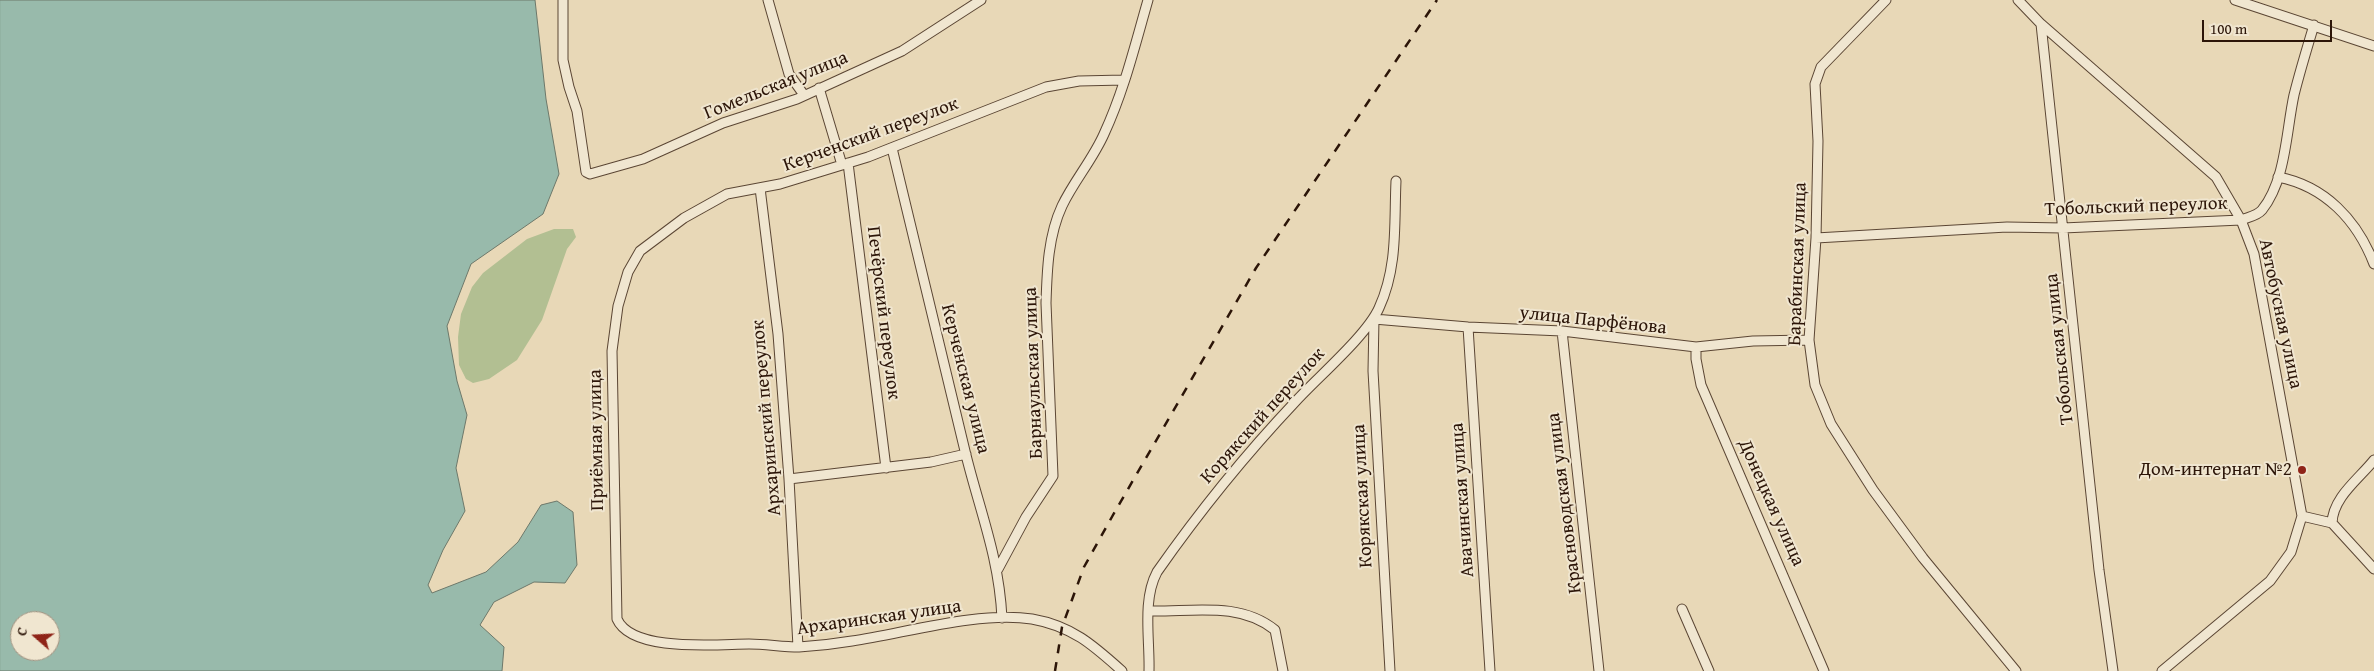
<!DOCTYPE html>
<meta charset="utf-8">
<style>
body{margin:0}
#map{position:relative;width:2374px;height:671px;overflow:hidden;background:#e8d8b7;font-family:"Gentium Book Plus",serif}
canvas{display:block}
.north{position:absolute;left:10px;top:611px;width:50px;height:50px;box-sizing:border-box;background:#f0e6d0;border:1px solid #a29280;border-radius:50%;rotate:289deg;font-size:14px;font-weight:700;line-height:20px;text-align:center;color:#2c1508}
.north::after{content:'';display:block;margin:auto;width:18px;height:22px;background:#8f2418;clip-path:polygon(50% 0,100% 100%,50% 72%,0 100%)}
.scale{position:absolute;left:2202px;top:20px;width:130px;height:22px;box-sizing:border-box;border:2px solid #2c1508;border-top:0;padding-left:6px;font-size:15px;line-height:18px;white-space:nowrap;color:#2c1508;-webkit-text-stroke:4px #f0e6d0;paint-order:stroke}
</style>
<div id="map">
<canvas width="2374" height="671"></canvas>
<div class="north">С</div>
<div class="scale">100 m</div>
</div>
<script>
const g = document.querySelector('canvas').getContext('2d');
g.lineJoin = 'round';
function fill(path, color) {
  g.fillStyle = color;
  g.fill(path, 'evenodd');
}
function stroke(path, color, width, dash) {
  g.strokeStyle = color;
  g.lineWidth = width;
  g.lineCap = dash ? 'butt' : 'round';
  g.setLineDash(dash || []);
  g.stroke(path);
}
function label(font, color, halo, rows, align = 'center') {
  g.font = font + ' "Gentium Book Plus",serif';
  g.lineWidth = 4;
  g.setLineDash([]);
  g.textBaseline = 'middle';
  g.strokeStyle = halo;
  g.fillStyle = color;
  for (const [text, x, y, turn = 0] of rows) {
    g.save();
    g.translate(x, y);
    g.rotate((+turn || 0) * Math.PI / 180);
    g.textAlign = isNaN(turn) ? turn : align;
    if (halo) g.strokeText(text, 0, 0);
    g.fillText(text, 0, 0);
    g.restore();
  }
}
fill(new Path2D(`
 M554,229H573L576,237L567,249L542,320L517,360L489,379L473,383L466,379L459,365L458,337L461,314L472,287L483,273L527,239Z`), '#b2bf92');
const water = new Path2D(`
 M0,0H535L546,99L559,174L543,214L471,264L447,326L457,381L467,415L456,468L465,511L443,550L428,585L432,593L486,572L518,542L541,505L557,501L573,512L577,565L565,583L534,582L494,602L480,625L504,647L502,671H0ZM20,621H50V651H20Z`);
fill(water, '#98baab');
stroke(water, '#6d786a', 1);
const minor = new Path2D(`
 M563,0V60L569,87L577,111L586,172L590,174L643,159L723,123L797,99L902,51L981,0
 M768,0L789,74L804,95
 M1886,0L1821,67L1815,84L1818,141L1816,238L1809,340L1815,385L1831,424L1873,490L1923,558L2016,671
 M2018,0L2041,24L2216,177L2241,220L2254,254L2302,516L2291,552L2270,581L2162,671
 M2235,0L2374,46
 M2041,24L2099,570L2113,671
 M819,88L842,165
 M892,148C917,249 940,350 965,451C979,509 999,556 1002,618
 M848,163L886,468
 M2278,177C2325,186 2357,220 2374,264
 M760,188L778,334L789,479L798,647
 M1816,238L2007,227L2063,228L2241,220C2248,217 2257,216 2262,210C2286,180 2286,132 2294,95C2300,71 2307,48 2314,25
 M1468,327L1490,671
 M1562,331L1599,671
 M1696,347V359L1701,385L1824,671
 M789,479L931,462L966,454
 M2302,516L2332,523L2374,569
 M2332,523C2333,497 2359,479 2374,460
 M998,569L1026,517L1053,476L1046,303C1047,271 1048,236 1062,206C1074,181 1093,159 1104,134C1124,91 1135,45 1148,0
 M1682,609L1709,671
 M1149,611C1192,612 1239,601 1275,630L1283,671
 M1122,671C1093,645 1072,626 1032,619C978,611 906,633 852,641C834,644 816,646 799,647C782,647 766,644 749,644C718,644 632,653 617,619L612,351L618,306L628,272L640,251L684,218L727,194L780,184L868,157L1046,87L1079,81L1124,80
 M1149,671C1150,640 1142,600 1157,572C1199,512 1246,454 1296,401C1318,377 1367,335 1379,308C1398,267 1394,224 1396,181
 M1390,671L1373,371L1374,319L1468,327L1562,331L1696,347L1753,341L1809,340`);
stroke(minor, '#5b4634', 11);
stroke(minor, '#f0e6d0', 9);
stroke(new Path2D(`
 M1055,671L1062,627L1084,567L1113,515L1256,268L1437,0`), '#2c1508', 2.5, [9, 9]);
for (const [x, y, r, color] of [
 [2302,470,5,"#8f2418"]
]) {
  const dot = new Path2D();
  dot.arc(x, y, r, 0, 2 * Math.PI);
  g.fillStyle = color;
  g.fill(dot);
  stroke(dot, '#f0e6d0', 2);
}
label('19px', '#2c1508', '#f0e6d0', [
 ["Гомельская улица",776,86,-22],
 ["Керченский переулок",871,135,-20],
 ["Тобольский переулок",2136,207,-2],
 ["Барабинская улица",1798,264,-88],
 ["Печёрский переулок",883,313,83],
 ["Автобусная улица",2280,314,78],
 ["улица Парфёнова",1593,321,6],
 ["Тобольская улица",2060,349,-96],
 ["Барнаульская улица",1034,373,-92],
 ["Керченская улица",965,379,76],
 ["Корякский переулок",1263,416,-48],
 ["Архаринский переулок",767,418,-95],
 ["Приёмная улица",597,440,-91],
 ["Корякская улица",1363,496,-93],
 ["Авачинская улица",1463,500,-94],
 ["Красноводская улица",1565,503,-97],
 ["Донецкая улица",1771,503,66],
 ["Архаринская улица",879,618,-8]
]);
label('19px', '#2c1508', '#f0e6d0', [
 ["Дом-интернат №2",2292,470]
], 'right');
</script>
